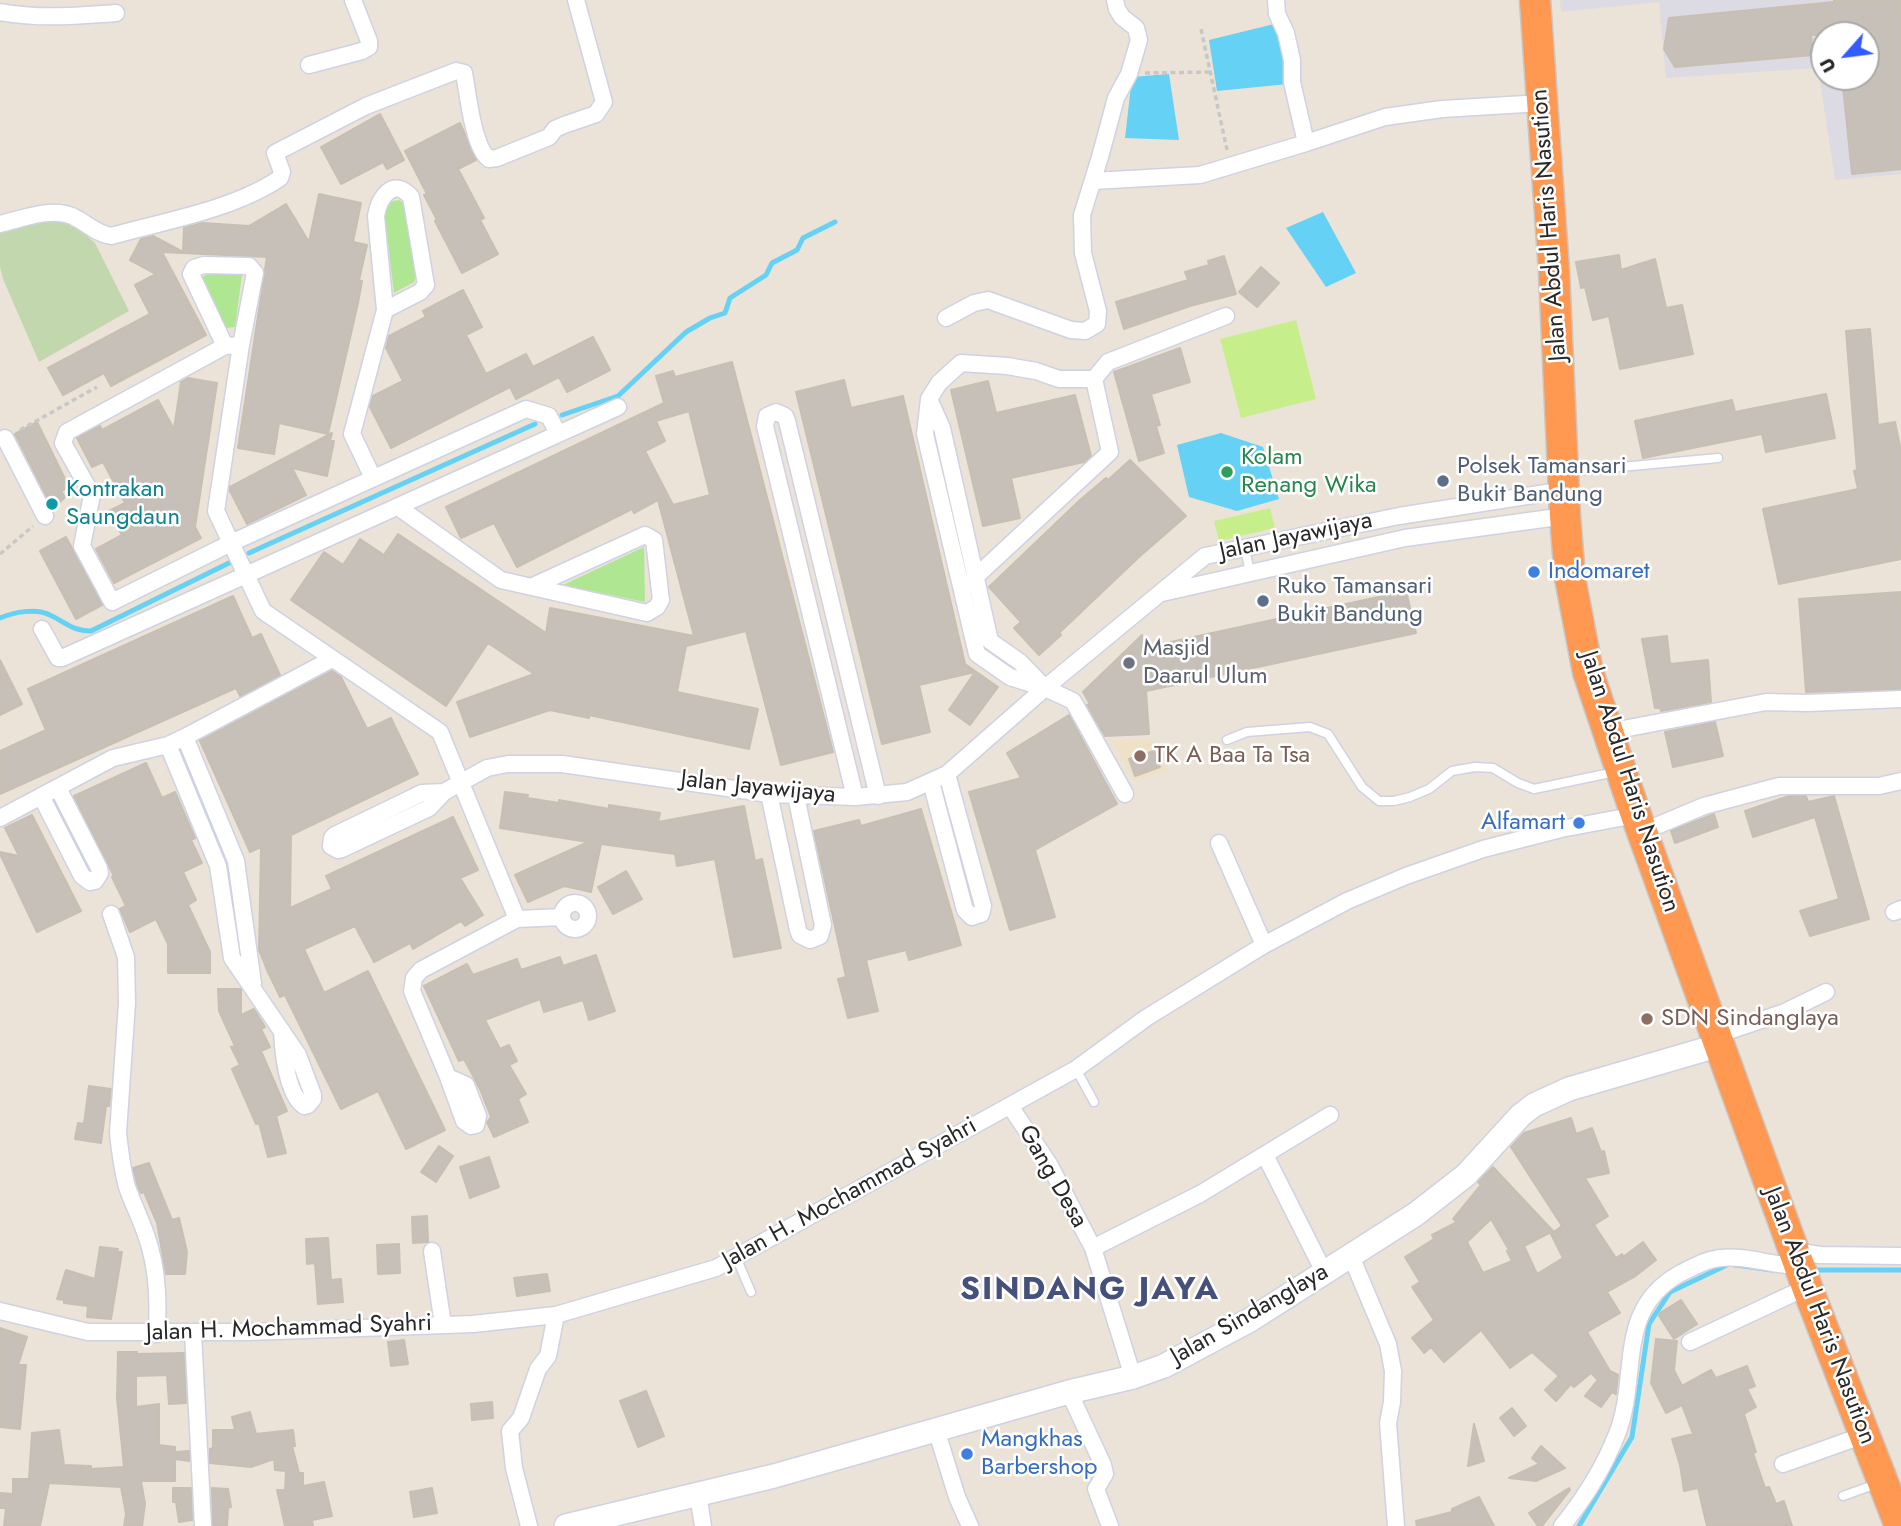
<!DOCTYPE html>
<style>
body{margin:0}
#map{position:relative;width:1901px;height:1526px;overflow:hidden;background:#ece3d8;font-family:Jost,sans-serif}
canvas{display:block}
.north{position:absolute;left:1810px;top:21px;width:70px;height:70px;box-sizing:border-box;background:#fff;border:2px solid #a9a9a9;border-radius:50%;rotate:242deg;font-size:19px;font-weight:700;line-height:28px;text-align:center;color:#282828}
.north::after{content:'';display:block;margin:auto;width:24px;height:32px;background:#325cff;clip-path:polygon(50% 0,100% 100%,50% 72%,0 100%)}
</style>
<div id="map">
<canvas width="1901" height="1526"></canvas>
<div class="north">U</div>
</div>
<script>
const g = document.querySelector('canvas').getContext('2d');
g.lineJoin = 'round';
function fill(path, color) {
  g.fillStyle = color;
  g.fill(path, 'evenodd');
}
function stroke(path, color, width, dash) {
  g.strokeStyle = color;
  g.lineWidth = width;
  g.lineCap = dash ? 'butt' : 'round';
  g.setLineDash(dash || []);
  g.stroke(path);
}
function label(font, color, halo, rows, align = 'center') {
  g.font = font + ' Jost,sans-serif';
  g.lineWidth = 5;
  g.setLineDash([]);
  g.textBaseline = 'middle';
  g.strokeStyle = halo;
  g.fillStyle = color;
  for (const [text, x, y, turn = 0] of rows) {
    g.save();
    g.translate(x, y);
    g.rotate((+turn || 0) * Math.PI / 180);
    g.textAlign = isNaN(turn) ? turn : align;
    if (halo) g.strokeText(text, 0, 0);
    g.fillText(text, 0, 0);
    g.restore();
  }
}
fill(new Path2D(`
 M1560,0H1901V174L1835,180L1818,68L1666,78L1659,2L1561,12ZM1824,35H1866V77H1824Z`), '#dcdae3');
fill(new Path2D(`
 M1150,739L1168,771L1134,780L1112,741Z`), '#efe1c6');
fill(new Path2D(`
 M399,200L406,205L417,275L414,282L394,293L384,210L389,202Z
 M211,272L242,275L235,327L226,328L199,279Z
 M644,547L645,602L563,585Z`), '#afe691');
fill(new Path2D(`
 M43,219L71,222L95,243L129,311L39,362L3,279L0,267V228Z`), '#c3d7ae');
fill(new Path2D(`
 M1296,320L1316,399L1241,418L1220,339Z
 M1270,508L1275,528L1219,541L1214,521Z`), '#c6ef8b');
fill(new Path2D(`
 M1278,23L1288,84L1217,91L1209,40Z
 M1169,74L1179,140L1125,138L1132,77Z
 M1323,212L1356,273L1326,287L1286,228Z
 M1221,433L1263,447L1279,499L1237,511L1189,497L1177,445Z`), '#64d1f5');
stroke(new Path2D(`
 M562,415L618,396L686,332L710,318L725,313L730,298L766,275L772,263L797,250L803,238L835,222
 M249,553L535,424
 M0,618C14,612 36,608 50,615C65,622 72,631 91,631L233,561
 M1810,1270H1901
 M1579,1526L1632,1437L1649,1324L1670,1292L1729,1264L1772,1270`), '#64d1f5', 5);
const building = new Path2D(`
 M1834,0H1901V169L1852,174L1842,77H1866V35H1811L1813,55L1675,67L1664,49L1669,18L1834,2Z
 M380,114L404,160L387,169L383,162L341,184L321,147Z
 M460,123L476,160L458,169L484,218L480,220L498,254L462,273L435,221L437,220L424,195L427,194L405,151Z
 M319,194L361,203L353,242L367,245L359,280L362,281L358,303L328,434L279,423L274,454L238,448L267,257L162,252L206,335L111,386L104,373L63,395L48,368L150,314L135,285L156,274L130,260L141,239L153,236L183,252L184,228L202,223L249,226L286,204L309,242Z
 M1619,255L1621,270L1655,259L1666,308L1682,305L1693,354L1620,369L1609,316L1593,320L1585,287L1581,288L1576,262Z
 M1224,256L1236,294L1190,306L1124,329L1116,302L1188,280L1185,272L1209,265L1208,261Z
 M1261,267L1279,283L1257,307L1239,292Z
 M463,290L482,327L466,335L486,374L526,354L533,367L593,337L610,370L567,392L559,377L516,399L510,387L391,448L370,407L373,396L403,381L386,348L389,336L426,317L423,311Z
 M1870,329L1878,425L1895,422L1901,451V559L1779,584L1763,509L1858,489L1854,471L1857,470L1846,331Z
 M1180,348L1190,382L1151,394L1160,425L1156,426L1164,453L1139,461L1114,372Z
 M732,362L833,752L781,765L746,631L686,646L677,692L758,709L749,749L589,715V718L550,710L470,737L457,702L534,674L488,643L446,706L291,600L324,552L343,565L360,539L384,555L398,534L546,633L550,608L694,636L658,500L634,513L632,509L517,567L494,523L461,538L446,507L664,403L656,376L673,371L675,377ZM689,411L710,495L673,505L645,451L665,441L656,421Z
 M188,378L217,383L195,527L201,538L114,583L96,549L122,535L109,511L125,503L103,462L92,467L77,438L100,426L102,430L158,400L174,429L181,382Z
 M844,380L851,408L903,396L965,664L998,687L970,725L949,710L975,672L919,685L930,732L882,744L796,392Z
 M988,381L996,413L1075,395L1091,456L1084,462L1011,478L1020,518L983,526L951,390Z
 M1826,394L1835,438L1766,452L1762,434L1643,458L1635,421L1732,400L1735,412Z
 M37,422L69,487L61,491L65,497L53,509L15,434Z
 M332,433L330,441H334L327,476L292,468L306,495L247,524L230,491V487Z
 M1130,460L1186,516L1139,557L1059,633L1061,635L1039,655L1014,628L1021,622L989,587L1080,500L1106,478L1108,480Z
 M66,537L102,605L76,619L40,551Z
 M1406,591L1416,633L1146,691L1149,734L1105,736L1087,705L1090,704L1083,692L1142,635L1143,648Z
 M1901,592V689L1806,692L1799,599Z
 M233,596L252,638L261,634L280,675L240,696L236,688L0,794V751L46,730L28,689Z
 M1667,636L1670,664L1708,660L1711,702L1661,711L1660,708H1655L1642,639Z
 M0,660L22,704L0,715Z
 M332,671L341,677L367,729L391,718L418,774L291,835L290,908L332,889L326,876L453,817L478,870L460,878L483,915L465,926L461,921L413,949L410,943L374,962L355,926L304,949L324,993L368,971L445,1130L406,1149L378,1091L341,1109L285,995L280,997L267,970L259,950L261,847L250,852L200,741Z
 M1069,715L1117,804L1035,850L1055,917L1010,930L969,792L1021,778L1007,753Z
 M1715,722L1723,756L1673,767L1665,732Z
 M1154,751L1160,767L1135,776L1129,759Z
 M146,763L162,798L175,792L195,838L191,840L202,863L183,872L196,900L188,905L210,952V973H168V944L156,919L130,932L120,909L126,906L112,877L114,876L74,796Z
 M505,792L528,795L527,798L559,803V800L609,809V805L660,813L658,822L744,806L755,861L762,859L781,948L734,957L715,859L677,866L675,854L601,844L591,892L564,886L528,902L515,875L588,842L500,828Z
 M1789,796H1806L1808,802L1834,796L1869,919L1810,936L1800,911L1839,899L1815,817L1753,837L1745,811Z
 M921,809L961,945L909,960L906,950L866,960L878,1011L848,1018L838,979L846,977L814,831L859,820L861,826Z
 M1714,814L1718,827L1675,843L1671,831Z
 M32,815L81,911L37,932L0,854V852L19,856L5,828Z
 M626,871L642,899L613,914L598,887Z
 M596,955L615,1011L589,1020L583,1000L544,1012L540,999L485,1020L500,1049L509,1045L517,1061L509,1065L526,1094L518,1099L528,1122L494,1137L487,1122L491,1117L480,1089L464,1059L459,1061L424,986L467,964L473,975L517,959L521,970L560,957L563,966Z
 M218,989H241V1015L254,1009L265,1027L261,1029L270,1047L261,1051L287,1111L276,1116L286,1153L268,1157L259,1123L256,1124L232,1069L240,1065L231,1047L235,1046L219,1011Z
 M89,1086L111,1089L109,1106H106L101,1143L75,1139L78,1123L84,1124Z
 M1571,1118L1576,1134L1592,1128L1601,1152L1604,1151L1609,1173L1585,1178L1608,1216L1594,1225L1616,1258L1622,1254L1623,1257L1643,1242L1656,1260L1634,1277L1607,1292L1620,1313L1587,1332L1610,1371L1618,1375L1616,1394L1612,1392L1601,1407L1585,1396L1598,1380L1591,1373L1574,1387L1571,1384L1556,1401L1545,1390L1559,1376L1532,1352L1510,1368L1481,1330L1444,1362L1431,1347L1424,1353L1412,1338L1434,1320L1412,1287L1420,1282L1405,1257L1434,1239L1432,1235L1457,1222L1453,1219L1481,1185L1478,1182L1493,1167L1553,1231L1524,1246L1537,1274L1563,1258L1551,1234L1562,1226L1511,1147L1524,1133ZM1491,1219L1509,1250L1507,1251L1512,1261L1483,1273L1467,1242Z
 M439,1146L453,1156L436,1182L421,1172Z
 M489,1157L499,1187L470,1198L460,1167Z
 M149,1163L172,1220L179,1218L187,1252L185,1274H166L157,1223L144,1192L141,1193L137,1184L133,1168Z
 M427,1216L428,1242L413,1243L412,1217Z
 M328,1238L331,1280L341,1279L343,1302L318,1304L315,1263L307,1264L306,1239Z
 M399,1244L400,1273L378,1274L377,1245Z
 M100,1247L118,1249L117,1252H122L111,1319L87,1317L88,1306L64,1303V1300L57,1299L66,1270L95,1279Z
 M547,1274L550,1291L517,1296L514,1278Z
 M1681,1300L1697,1324L1674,1339L1658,1314Z
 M0,1328L27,1337L18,1365H26L20,1429L0,1427Z
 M1656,1339L1677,1341L1674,1370L1682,1386L1711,1370L1716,1378L1747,1366L1755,1386L1747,1389L1756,1407L1744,1414L1756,1452L1753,1453L1765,1488L1769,1487L1776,1504L1784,1501L1792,1526H1707L1698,1488L1684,1491L1680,1465L1672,1439L1693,1434L1682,1405L1666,1413L1651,1383Z
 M404,1340L408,1364L391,1366L388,1342Z
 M118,1352H137V1354L184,1353L186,1403L169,1404L167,1375L136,1376V1407L159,1404V1445L175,1447V1452L189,1451V1461L175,1459V1481H141L145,1504L142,1526H124L126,1514L121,1487L49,1483L40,1526H4L6,1508H0V1493L13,1494V1479H29L32,1433L59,1430L64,1465L91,1466V1469L124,1467L117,1399Z
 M646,1391L664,1436L638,1447L620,1401Z
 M492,1402L493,1418L472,1420L471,1404Z
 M1512,1408L1526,1426L1514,1436L1500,1418Z
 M250,1412L256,1434L293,1430L295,1446H292L299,1473H303V1486L324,1482L332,1516L312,1520L313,1526H285L277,1490H285L286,1471L275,1470L274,1459L251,1467L210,1463V1449L213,1448V1430H235L232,1417Z
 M1474,1424L1484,1461L1468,1466Z
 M1541,1446L1565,1468L1536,1481L1509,1478L1539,1464L1532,1458Z
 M173,1488H191L192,1520L179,1522L176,1502H173Z
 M212,1488L228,1489L231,1507L228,1508L227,1526H213Z
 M432,1488L437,1513L414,1517L410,1492Z
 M1569,1488L1570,1490L1542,1526H1538L1529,1513Z
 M1479,1497L1494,1526H1417L1416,1521L1452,1512V1509Z`);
fill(building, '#c7c0b8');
stroke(building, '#c7bfb2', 2);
const lane = new Path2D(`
 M1567,472L1718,458
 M1245,548L1250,573
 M1227,740L1247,732L1310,727L1328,734L1362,787L1379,801H1394L1410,797L1429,789L1452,771L1475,767L1493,768L1518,783L1534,789L1615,772
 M1076,1069L1094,1102
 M736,1257L751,1292
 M1843,1496L1879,1483`);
const street = new Path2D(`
 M1276,0L1277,14L1286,33L1292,60V82L1306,143
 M0,12C38,19 78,16 116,13
 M309,65L362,51L369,47V41L353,0
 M1093,181L1200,175L1306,143L1385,117L1442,109L1542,103
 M0,224C22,219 50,207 72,216C87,223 95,233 111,236C165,221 235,209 280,178L282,172L275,153L366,106L456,71L464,73C468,94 473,147 489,159L497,158L549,137L555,129L564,125L596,114L604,102L576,0
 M946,318L974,303L988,300L1071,330L1085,331L1097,324L1098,311L1083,253L1082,215L1100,157L1116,98L1129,74L1139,40L1136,28L1122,17L1117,9L1115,0
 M241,345L225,346L191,274L194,268L204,265L249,266L255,273L241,345L216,511L263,611L440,732L517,919L562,917
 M225,346L67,432L63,443L92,495L82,546L112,602L231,543L526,409L549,416L558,434
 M929,399L942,428L990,641L1020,662L1045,688L1010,677L977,654L925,434Z
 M929,399L939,383L961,363L1007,366L1036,371L1059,379H1094L1108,362L1226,316
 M5,438L45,516
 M373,478L352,434L385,310L376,216C379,198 393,176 411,197L426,285L420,292L385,310
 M398,507L501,580L647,613L657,607L661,600L654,540L645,535L533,586
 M969,583L1110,452L1094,379
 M1162,593L1405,538L1565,516
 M42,629L58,658H62L618,407
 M1045,688L1073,701L1125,794
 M1607,732L1766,702L1808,703L1901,699
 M185,737L236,861L253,983
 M168,745L218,866L232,958L298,1055L313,1095V1099L308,1105L304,1106C286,1093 283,1051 282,1031
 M931,782L965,910L972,917L981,914L983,906L947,774
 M444,792L422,793L335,835L332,838L331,846L338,850L342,849L429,808L444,792L487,768L508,764H562L769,794L855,797L907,792L947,774L1045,688L1205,556L1399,516L1565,490
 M769,794L798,930L800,935L810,940L820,936L823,925L796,796
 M41,796L82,876L90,882L95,881L100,873L99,868L58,788
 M855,797L765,426L767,416L776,412L785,416L787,421L878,796
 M0,818L113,758L168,745L185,737L332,659
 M1642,832L1704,806L1779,786H1879L1901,781
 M1219,843L1264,945
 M562 916a13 13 0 1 1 26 0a13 13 0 1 1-26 0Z
 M1894,912L1901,909
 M111,914L126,957L127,1003L118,1133C120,1151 122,1169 127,1187C134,1207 145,1227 150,1248C158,1276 158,1304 157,1334
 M1717,1035L1785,1012L1826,992
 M448,1077L412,991L414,978L421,970L517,919
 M448,1077L466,1085L478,1116L476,1125L471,1126L464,1121Z
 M1010,1106L1049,1164L1093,1248
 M1265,1155L1324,1272
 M432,1251L443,1325
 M1794,1251L1820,1255L1901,1256
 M1351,1256L1388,1344L1393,1371L1392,1402L1388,1423L1396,1526
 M0,1311L88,1332H249L473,1324L556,1315L716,1268L1076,1069L1146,1018L1264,945L1347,901L1406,876L1483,849L1561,829L1636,815
 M193,1333L203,1526
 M1690,1342L1807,1287
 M1133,1377L1093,1248L1200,1194L1330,1115
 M1069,1392L1103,1465L1105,1474L1096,1489L1110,1526
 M936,1429L957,1497L970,1526
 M1783,1464L1864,1435
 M698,1494L703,1526
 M529,1526L514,1468L510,1431L521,1418L538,1369L548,1356L556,1315
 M1562,1526C1584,1499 1604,1467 1617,1434C1640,1376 1614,1309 1681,1273C1693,1267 1705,1260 1720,1258C1748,1255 1772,1266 1799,1266`);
const secondary = new Path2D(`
 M566,1526L774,1476L1069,1392L1133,1377L1164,1366L1250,1320L1416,1214L1466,1175L1521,1115L1534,1105L1569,1089L1720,1045`);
const highway = new Path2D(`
 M1535,0L1554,271L1565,516L1570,578L1588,672L1636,815L1807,1287L1900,1526`);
stroke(lane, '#ced2e2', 11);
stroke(street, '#ced2e2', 19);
stroke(secondary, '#ced2e2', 26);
stroke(highway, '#c7c7c7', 33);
stroke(new Path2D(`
 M1201,29L1227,150
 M1145,73L1210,72
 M20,430L97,387
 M0,554L33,526`), '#c7c7c7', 3.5, [5, 3.5]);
stroke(lane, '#fff', 8);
stroke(street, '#fff', 16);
stroke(secondary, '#fff', 23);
stroke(highway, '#ff9850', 30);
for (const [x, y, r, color] of [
 [1227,472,7,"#2e9e5b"],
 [1443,481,7,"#5c6f8a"],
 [52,504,7,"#0f9aa8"],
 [1534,572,7,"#3f7fe0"],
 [1263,601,7,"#5c6f8a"],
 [1129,663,7,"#6b7280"],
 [1140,756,7,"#8d6e63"],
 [1579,823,7,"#3f7fe0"],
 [1647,1019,7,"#8d6e63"],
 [967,1454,7,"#3f7fe0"]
]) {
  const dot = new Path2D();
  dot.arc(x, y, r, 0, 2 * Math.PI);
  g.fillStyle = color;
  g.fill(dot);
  stroke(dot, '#fff', 2.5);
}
label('24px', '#282828', '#fff', [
 ["Jalan Abdul Haris Nasution",1550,225,-94],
 ["Jalan Jayawijaya",1296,537,-12],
 ["Jalan Abdul Haris Nasution",1629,782,72],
 ["Jalan Jayawijaya",758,788,6],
 ["Gang Desa",1052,1177,60],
 ["Jalan H. Mochammad Syahri",850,1194,-29],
 ["Jalan Sindanglaya",1250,1315,-30],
 ["Jalan Abdul Haris Nasution",1819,1316,69],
 ["Jalan H. Mochammad Syahri",289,1329,-2]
]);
label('24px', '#27864d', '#fff', [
 ["Kolam",1241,458],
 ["Renang Wika",1241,486]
], 'left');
label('24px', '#4e5e75', '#fff', [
 ["Polsek Tamansari",1457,467],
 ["Bukit Bandung",1457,495],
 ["Ruko Tamansari",1277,587],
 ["Bukit Bandung",1277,615]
], 'left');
label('24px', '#0d838f', '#fff', [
 ["Kontrakan",66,490],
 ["Saungdaun",66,518]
], 'left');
label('24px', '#366cbe', '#fff', [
 ["Indomaret",1548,572],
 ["Alfamart",1565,823,"right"],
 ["Mangkhas",981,1440],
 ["Barbershop",981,1468]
], 'left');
label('24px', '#5b616d', '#fff', [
 ["Masjid",1143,649],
 ["Daarul Ulum",1143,677]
], 'left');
label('24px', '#785e54', '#fff', [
 ["TK A Baa Ta Tsa",1154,756],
 ["SDN Sindanglaya",1661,1019]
], 'left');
g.letterSpacing = '2px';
label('bold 32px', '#46517b', '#fff', [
 ["SINDANG JAYA",1090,1291]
]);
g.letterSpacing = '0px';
</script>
